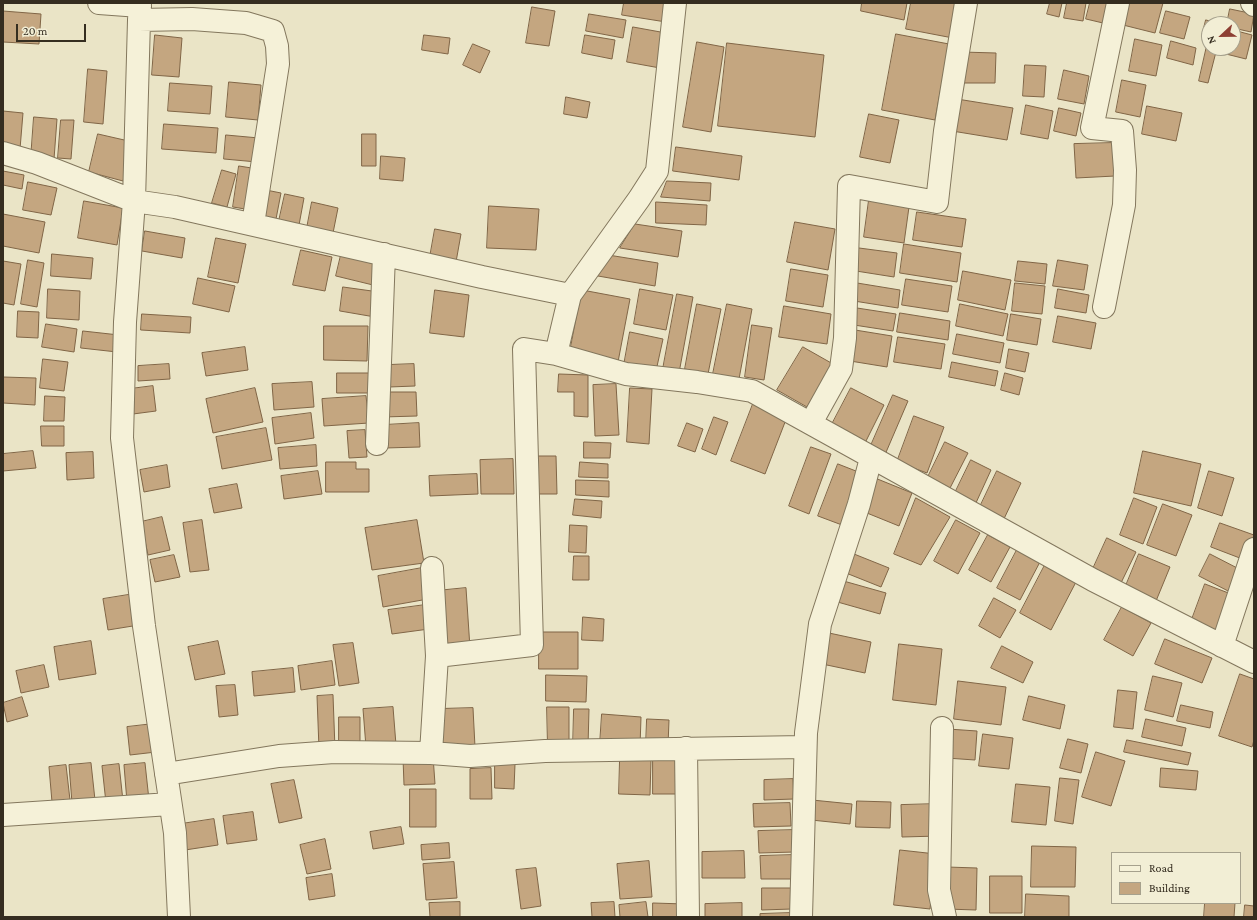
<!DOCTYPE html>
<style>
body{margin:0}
#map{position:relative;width:1257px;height:920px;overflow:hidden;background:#eae4c6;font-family:"Crimson Pro",serif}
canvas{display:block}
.frame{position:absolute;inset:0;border:4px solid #352d20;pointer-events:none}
.legend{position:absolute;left:1111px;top:852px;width:130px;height:52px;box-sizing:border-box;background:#f2eed5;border:1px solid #a6a18d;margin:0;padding:5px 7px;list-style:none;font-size:12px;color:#352d20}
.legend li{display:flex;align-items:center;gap:8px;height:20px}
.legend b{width:20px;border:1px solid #a6a18d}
.north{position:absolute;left:1201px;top:16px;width:40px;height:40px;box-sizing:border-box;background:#f2eed5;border:1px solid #a6a18d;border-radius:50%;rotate:248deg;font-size:11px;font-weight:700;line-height:16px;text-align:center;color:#352d20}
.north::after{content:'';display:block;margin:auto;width:14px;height:18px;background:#8d3f33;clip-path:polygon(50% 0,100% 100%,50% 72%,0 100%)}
.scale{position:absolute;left:16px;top:24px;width:70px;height:18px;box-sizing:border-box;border:2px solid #352d20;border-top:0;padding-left:5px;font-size:12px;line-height:14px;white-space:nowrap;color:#352d20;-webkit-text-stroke:3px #f2eed5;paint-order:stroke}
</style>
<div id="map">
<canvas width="1257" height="920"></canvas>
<div class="frame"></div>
<ul class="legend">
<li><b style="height:5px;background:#f5f1d8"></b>Road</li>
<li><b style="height:11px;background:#c4a680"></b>Building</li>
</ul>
<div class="north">N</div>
<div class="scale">20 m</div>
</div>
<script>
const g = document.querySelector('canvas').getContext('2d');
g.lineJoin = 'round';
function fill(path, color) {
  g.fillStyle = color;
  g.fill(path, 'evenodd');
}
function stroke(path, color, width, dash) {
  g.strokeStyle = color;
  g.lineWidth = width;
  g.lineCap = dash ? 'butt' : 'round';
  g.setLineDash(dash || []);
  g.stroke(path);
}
const building = new Path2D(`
 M624,3H669L666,22L622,15Z
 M862,3H907L904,20L861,11Z
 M911,3H960L953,38L906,29Z
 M1050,3H1062L1059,17L1047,14Z
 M1067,3H1086L1083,21L1064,18Z
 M1090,3H1107L1103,23L1086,19Z
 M1129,3H1163L1155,33L1123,25Z
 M532,7L555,11L549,46L526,43Z
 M1230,9L1254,14L1251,32L1233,28V24H1227Z
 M3,11L41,14L39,44L3,42Z
 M1166,11L1190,17L1184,39L1160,33Z
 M589,14L626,20L623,38L586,31Z
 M1206,20L1221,24H1209V38L1202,36Z
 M633,27L666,33L660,68L627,62Z
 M1233,30L1252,35L1246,59L1222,53L1223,48H1233Z
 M896,34L949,44L935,120L882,110Z
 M155,35L182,38L179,77L152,75Z
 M424,35L450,38L448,54L422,50Z
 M585,35L615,40L612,59L582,53Z
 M1135,39L1162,45L1156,76L1129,71Z
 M1208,40L1209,48H1217L1208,83L1199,81Z
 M1171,41L1196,48L1193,65L1167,58Z
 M697,42L724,47L711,132L683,127Z
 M727,43L824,55L815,137L718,126Z
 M473,44L490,51L480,73L463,65Z
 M962,52L996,53L995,83H961Z
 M1025,65L1046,66L1044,97L1023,96Z
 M88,69L107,71L103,124L84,122Z
 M1064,70L1089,76L1084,104L1058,99Z
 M1122,80L1146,85L1140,117L1116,112Z
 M229,82L261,85L258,120L226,117Z
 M170,83L212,86L210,114L168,111Z
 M566,97L590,102L587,118L564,114Z
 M957,99L1013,108L1007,140L952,131Z
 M1026,105L1053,111L1048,139L1021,134Z
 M1147,106L1182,113L1176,141L1142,134Z
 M1059,108L1081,113L1076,136L1054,131Z
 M3,111L23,113L20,149L3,147Z
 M869,114L899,120L890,163L860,157Z
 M34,117L57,119L54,159L31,158Z
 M61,120H74L71,159L58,158Z
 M164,124L218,128L216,153L162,149Z
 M98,134L133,142L123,181L89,172Z
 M362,134H376V166H362Z
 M226,135L259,138L257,162L224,159Z
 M1113,143L1115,176L1076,178L1074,144Z
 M676,147L742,156L739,180L673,171Z
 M381,156L405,158L403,181L380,179Z
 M239,166L258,169L251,210L233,207Z
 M222,170L236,174L227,207L212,203Z
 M3,171L24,175L22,189L3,185Z
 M667,181L711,183L710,201L661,197Z
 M28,182L57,188L51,215L23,210Z
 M266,190L281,193L276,219L261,216Z
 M285,194L304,198L299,225L279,221Z
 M869,200L909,207L904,243L864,237Z
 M84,201L123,208L117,245L78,238Z
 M312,202L338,208L333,233L307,228Z
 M656,202L707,205L706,225L656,223Z
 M489,206L539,209L536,250L487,248Z
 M917,212L966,219L962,247L913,240Z
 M3,214L45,222L39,253L3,246Z
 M795,222L835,229L828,270L787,262Z
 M635,224L682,231L678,257L620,248Z
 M435,229L461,234L456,262L430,257Z
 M145,231L185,238L182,258L142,251Z
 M216,238L246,244L238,283L208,277Z
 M904,244L961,253L957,282L900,273Z
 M859,248L897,253L894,277L856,271Z
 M301,250L332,257L325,291L293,285Z
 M52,254L93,258L91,279L51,276Z
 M602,254L658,263L655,286L598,276Z
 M341,255L378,265L373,285L336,276Z
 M28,260L44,263L37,307L21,304Z
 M1058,260L1088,265L1084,290L1053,286Z
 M3,261L21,264L14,305L3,303Z
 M1018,261L1047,264L1045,284L1015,281Z
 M791,269L828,275L823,307L786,301Z
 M963,271L1011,280L1005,310L958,300Z
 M198,278L235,286L229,312L193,304Z
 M906,279L952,286L948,312L902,305Z
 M857,283L900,290L898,308L854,301Z
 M1015,283L1045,286L1042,314L1012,311Z
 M343,287L379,292L375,317L340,311Z
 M48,289L80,291L79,320L47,318Z
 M640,289L673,295L666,330L634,324Z
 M1058,289L1089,295L1086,313L1055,308Z
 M435,290L469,295L464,337L430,333Z
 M582,290L630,299L618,362L570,352Z
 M677,294L693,297L679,373L663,369Z
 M697,304L721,309L708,374L685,369Z
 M727,304L752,309L739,379L713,374Z
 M960,304L1008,314L1003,336L956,326Z
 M784,306L831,314L827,344L779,337Z
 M857,308L896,314L893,331L854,325Z
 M18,311L39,312L38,338L17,337Z
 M900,313L950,321L948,340L897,332Z
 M142,314L191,317L190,333L141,330Z
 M1011,314L1041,319L1037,345L1007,340Z
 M1058,316L1096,323L1091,349L1053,342Z
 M46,324L77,329L74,352L42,347Z
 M752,325L772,328L764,380L745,377Z
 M324,326H368L367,361L324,360Z
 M855,330L892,336L887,367L850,361Z
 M83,331L119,335L117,352L81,348Z
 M630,332L663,339L656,371L624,365Z
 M957,334L1004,343L1000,363L953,354Z
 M898,337L945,344L941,369L894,362Z
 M245,347L248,370L206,376L202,353Z
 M803,347L833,364L807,407L777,390Z
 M1009,349L1029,353L1025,372L1006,368Z
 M43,359L68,362L64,391L40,388Z
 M952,362L998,371L995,386L949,377Z
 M169,364L170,379L138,381V366Z
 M414,364L415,386L389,387L388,365Z
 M337,373H369V393H337Z
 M1005,373L1023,378L1019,395L1001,390Z
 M559,374L588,375V417L574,416V392H558Z
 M3,377L36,378L35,405L3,403Z
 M312,382L314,407L274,410L272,384Z
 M616,384L619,435L595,436L593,385Z
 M153,386L156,411L133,414L130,389Z
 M255,388L263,422L213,433L206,399Z
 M630,388L652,389L649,444L627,442Z
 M851,388L884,405L864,445L830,428Z
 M383,392H416L417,416L383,417Z
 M893,395L908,401L884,457L869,450Z
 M45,396L65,397L64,421H44Z
 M366,396L369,423L324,426L322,399Z
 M753,404L787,417L765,474L731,461Z
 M311,413L314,438L275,444L272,418Z
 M914,416L944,427L927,473L897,462Z
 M714,417L728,422L716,455L702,449Z
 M419,423L420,447L385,448L384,425Z
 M687,423L703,429L695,452L678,446Z
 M41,426H64V446H42Z
 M266,428L272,460L222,469L216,437Z
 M365,430L367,457L349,458L347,431Z
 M584,442L611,443L610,458H584Z
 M945,442L968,453L949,490L927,479Z
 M316,445L317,466L280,469L278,448Z
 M811,447L831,454L809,514L789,506Z
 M33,451L36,468L3,471V454Z
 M1143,451L1201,464L1191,506L1134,493Z
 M93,452L94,478L67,480L66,453Z
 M528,456H556L557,494H528Z
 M513,459L514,494H481L480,460Z
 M971,460L991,470L975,505L954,495Z
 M326,462H356V469H369V492H326Z
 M580,462L608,464V478L579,477Z
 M838,464L861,473L842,525L818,516Z
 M167,465L170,487L144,492L140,470Z
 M318,471L322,494L284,499L281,476Z
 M997,471L1021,483L1002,523L978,511Z
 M1209,471L1234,478L1222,516L1198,508Z
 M477,474L478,494L430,496L429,476Z
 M875,478L912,493L899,526L862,511Z
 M576,480L609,481V497L576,495Z
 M237,484L242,508L214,513L209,489Z
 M916,498L950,517L921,565L894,554Z
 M1134,498L1157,507L1143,544L1120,535Z
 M575,499L602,501L601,518L573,515Z
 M1163,504L1192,515L1176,556L1147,545Z
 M162,517L170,550L148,555L141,522Z
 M202,520L209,570L190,572L183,523Z
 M417,520L424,563L372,570L365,528Z
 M956,520L980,533L958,574L934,561Z
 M1220,523L1254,535L1245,560L1211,547Z
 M570,525L587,526L586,553L569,552Z
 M988,535L1010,547L991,582L969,570Z
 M1107,538L1136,552L1120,585L1092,571Z
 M1018,548L1041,560L1020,600L997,588Z
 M854,554L889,568L881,587L846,573Z
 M1139,554L1170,567L1156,601L1125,588Z
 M1210,554L1243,571L1232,593L1199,576Z
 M174,555L180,577L155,582L150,560Z
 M574,556H589V580H573Z
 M1045,565L1076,582L1051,630L1020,613Z
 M422,568L428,599L383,607L378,576Z
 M840,580L886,593L880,614L834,601Z
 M1205,584L1231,594L1217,632L1191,622Z
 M466,588L470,648L441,650L436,591Z
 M134,594L139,625L108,630L103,599Z
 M994,598L1016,610L1000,638L979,626Z
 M425,605L429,629L392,634L388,610Z
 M1122,607L1151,623L1133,656L1104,640Z
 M583,617L604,619L603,641L582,640Z
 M539,632H578V669H539Z
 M829,633L871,642L865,673L822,664Z
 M1165,639L1212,658L1202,683L1155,664Z
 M91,641L96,674L59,680L54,647Z
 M218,641L225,674L195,680L188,647Z
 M353,643L359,683L339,686L333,645Z
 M899,644L942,649L936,705L893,700Z
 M1002,646L1033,662L1023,683L991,668Z
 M332,661L335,685L301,690L298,666Z
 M44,665L49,687L21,693L16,671Z
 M293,668L295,692L254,696L252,672Z
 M1240,674L1254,679V740L1252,747L1219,736Z
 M546,675L587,676L586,702L546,701Z
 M1153,676L1182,683L1173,717L1145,710Z
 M958,681L1006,687L1001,725L954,719Z
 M235,685L238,715L219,717L216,686Z
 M1118,690L1137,692L1133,729L1114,727Z
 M333,695L335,749H319L317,696Z
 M1029,696L1065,705L1060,729L1023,720Z
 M22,697L28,716L7,722L3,703Z
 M1181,705L1213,712L1210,728L1177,721Z
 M393,707L396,745L366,747L363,709Z
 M547,707H569V748H548Z
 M473,708L475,747L440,748L439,709Z
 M574,709H589L588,747H573Z
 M602,714L641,717L640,747L600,744Z
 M339,717H360V746H339Z
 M647,719L669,720L668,746L646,745Z
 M1146,719L1186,728L1182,746L1142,737Z
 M153,724L156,752L130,755L127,727Z
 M948,729L977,731L975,760L946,758Z
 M983,734L1013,738L1009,769L979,766Z
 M1068,739L1088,744L1081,773L1060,768Z
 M1127,740L1191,753L1188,765L1124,752Z
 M1096,752L1125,761L1111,806L1082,797Z
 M433,756L435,784L404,785L403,758Z
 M620,759L651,760L650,795L619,794Z
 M653,759H683L684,794H653Z
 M91,763L95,800L72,803L69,765Z
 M145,763L149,800L127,802L124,765Z
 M495,763L515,764L514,789L495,788Z
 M119,764L123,801L106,803L102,766Z
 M66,765L70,800L52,802L49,767Z
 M491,768L492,799H470V769Z
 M1161,768L1198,771L1196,790L1160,787Z
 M1060,778L1079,780L1073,824L1055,821Z
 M793,779L794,799L764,800V780Z
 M294,780L302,818L279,823L271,784Z
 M1016,784L1050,787L1046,825L1012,822Z
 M410,789H436V827H410Z
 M812,800L852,804L850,824L811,820Z
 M857,801L891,802L890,828L856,827Z
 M790,803L791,826L754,827L753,804Z
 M937,804L939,836L902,837L901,805Z
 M253,812L257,840L227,844L223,816Z
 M214,819L218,845L185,850L181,824Z
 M401,827L404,844L373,849L370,832Z
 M794,830L795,852L759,853L758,831Z
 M325,839L331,869L307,874L300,845Z
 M449,843L450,858L422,860L421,845Z
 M1032,846L1076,847L1075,887H1031Z
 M900,850L936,854L930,909L894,905Z
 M744,851L745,878H702V852Z
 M793,855L794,879H761L760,856Z
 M649,861L652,897L620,899L617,864Z
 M454,862L457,898L426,900L423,864Z
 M947,867L977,868L976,910L946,909Z
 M536,868L541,906L521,909L516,870Z
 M332,874L335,896L309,900L306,878Z
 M990,876H1022V913H990Z
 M762,888H791L792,909L762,910Z
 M1026,894L1069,896V917H1025Z
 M460,902V917H430L429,903Z
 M614,902L615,917H592L591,903Z
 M646,902L648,917H620L619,905Z
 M653,903L685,904V917H653Z
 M742,903V917H705V904Z
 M1205,903H1235L1234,917H1204Z
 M1245,905L1254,906V917H1244Z
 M790,913V917H760V914Z`);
fill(building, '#c4a680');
stroke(building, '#806546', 1);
const street = new Path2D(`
 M99,3L140,6
 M140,3L139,20L192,19L246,23L273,31L277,46L278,64L253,224
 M675,3L657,171L639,199L570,295L556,354L626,374L697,382L752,391L1093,580L1254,662
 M1252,3L1254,5
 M139,20L134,201L125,322L122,438L144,626L175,833L179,917
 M3,153L37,163L134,201L175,207L482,277L570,295
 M1104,307L1124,205L1125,170L1122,131L1092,128L1118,3
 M811,423L841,369L845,338L849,186L937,202L945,131L966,3
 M377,444L384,254
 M432,568L437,656
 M1222,646L1254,549
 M942,728L939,890L945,917
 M686,748L688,917
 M431,753L437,656L532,645L524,349L556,354
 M166,774L279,756L334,752L431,753L470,756L545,751L805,747
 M3,815L170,804
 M801,917L806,733L820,624L859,504L871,458`);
stroke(street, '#83775d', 24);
stroke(street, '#f5f1d8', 22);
</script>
